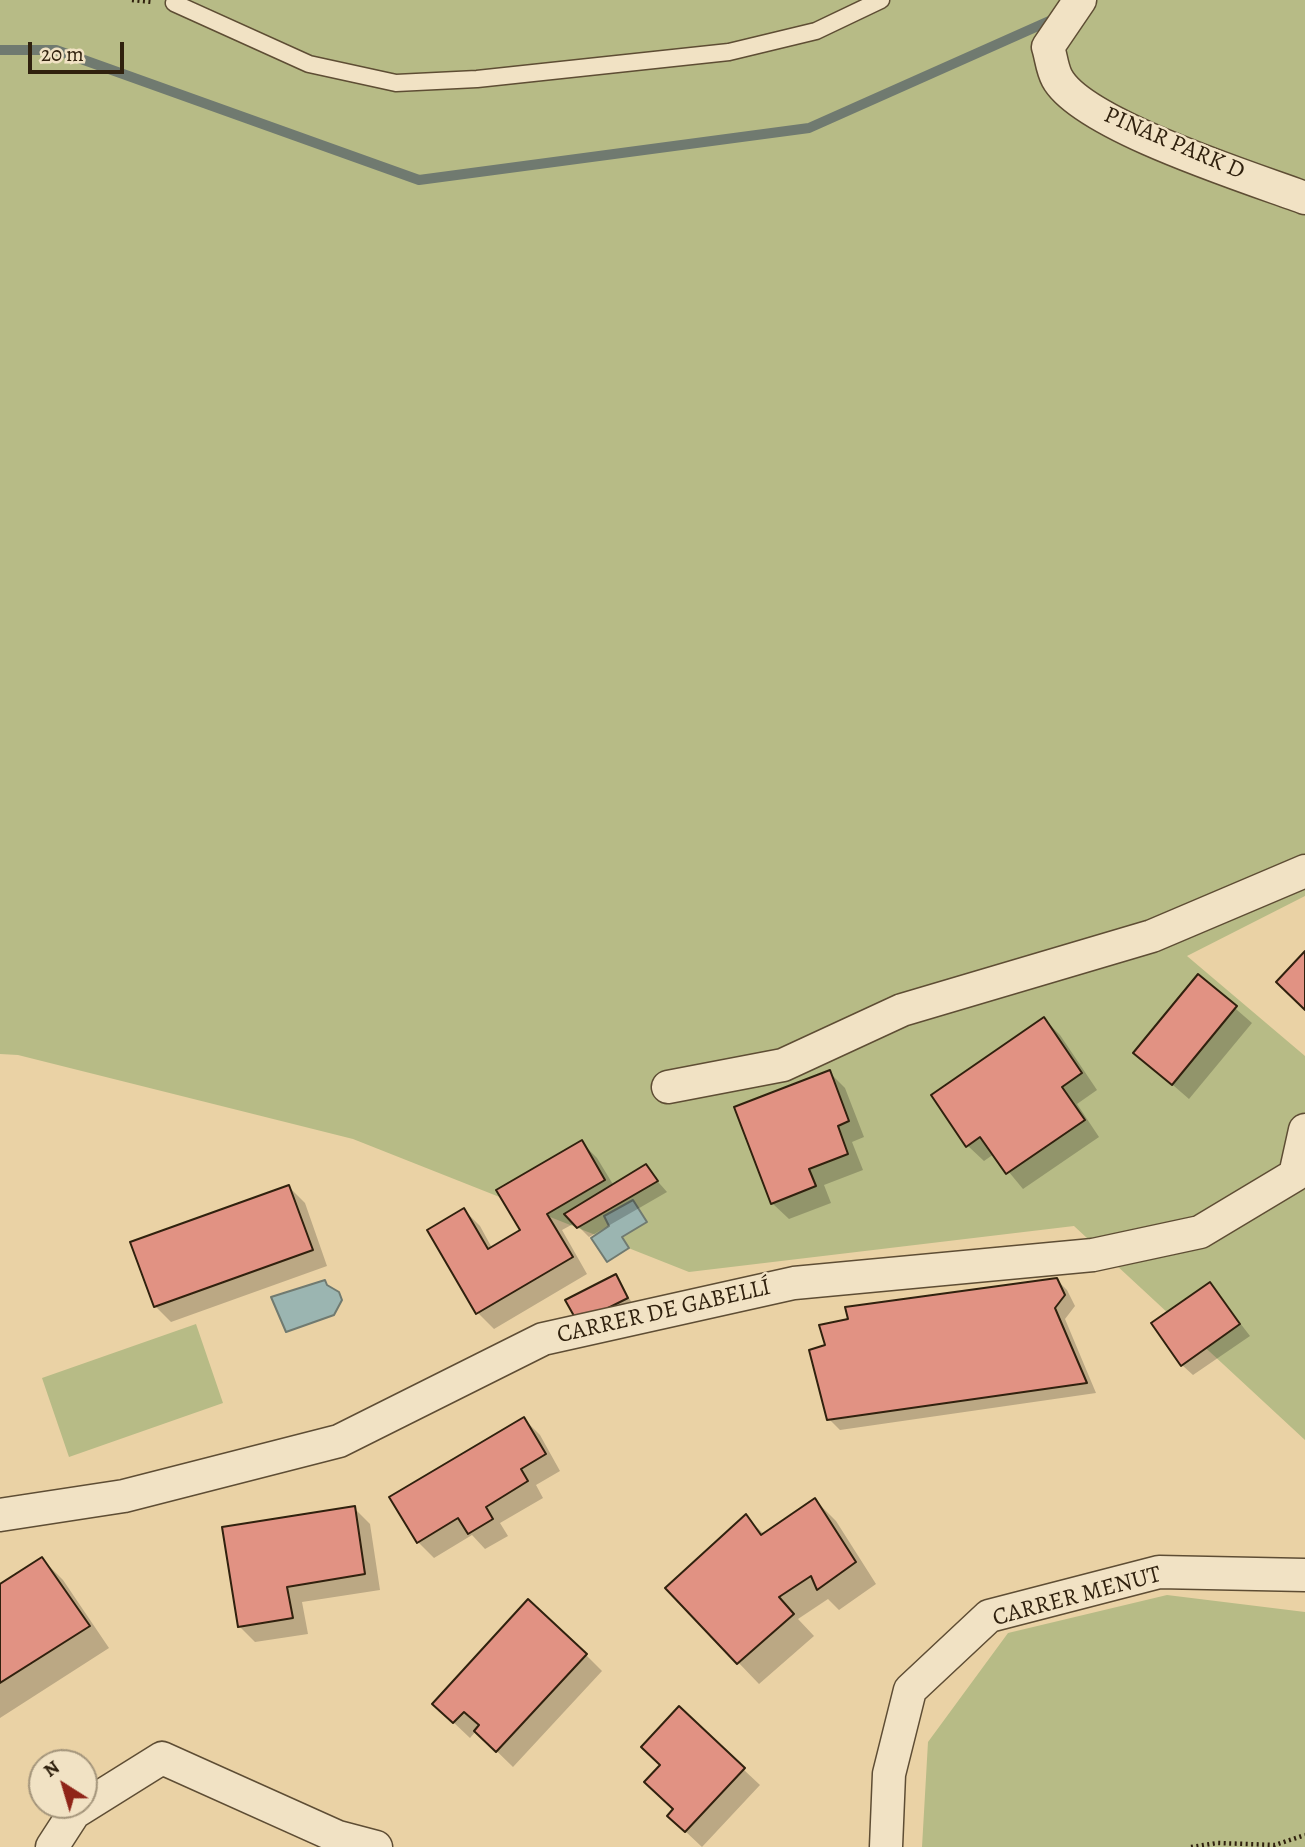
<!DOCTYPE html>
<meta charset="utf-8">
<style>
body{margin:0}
#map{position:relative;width:1305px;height:1847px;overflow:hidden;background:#ead2a5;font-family:Alegreya,serif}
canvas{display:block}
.north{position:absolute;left:28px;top:1749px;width:70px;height:70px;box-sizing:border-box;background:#f1e2c4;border:2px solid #a4957b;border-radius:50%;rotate:323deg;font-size:19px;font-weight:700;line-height:28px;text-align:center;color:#30210e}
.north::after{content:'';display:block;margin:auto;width:24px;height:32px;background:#8f2418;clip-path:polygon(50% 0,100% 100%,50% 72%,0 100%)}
.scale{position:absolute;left:28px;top:42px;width:96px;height:32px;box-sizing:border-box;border:4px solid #30210e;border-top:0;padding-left:9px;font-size:21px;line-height:24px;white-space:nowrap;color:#30210e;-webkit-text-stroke:5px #f1e2c4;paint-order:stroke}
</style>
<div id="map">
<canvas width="1305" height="1847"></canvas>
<div class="north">N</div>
<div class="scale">20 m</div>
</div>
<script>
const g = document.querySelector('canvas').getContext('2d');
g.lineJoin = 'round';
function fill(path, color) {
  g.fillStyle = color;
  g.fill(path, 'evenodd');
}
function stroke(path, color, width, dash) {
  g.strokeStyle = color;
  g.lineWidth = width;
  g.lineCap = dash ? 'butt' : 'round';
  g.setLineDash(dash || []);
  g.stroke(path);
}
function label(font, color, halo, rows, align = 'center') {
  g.font = font + ' Alegreya,serif';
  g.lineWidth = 5;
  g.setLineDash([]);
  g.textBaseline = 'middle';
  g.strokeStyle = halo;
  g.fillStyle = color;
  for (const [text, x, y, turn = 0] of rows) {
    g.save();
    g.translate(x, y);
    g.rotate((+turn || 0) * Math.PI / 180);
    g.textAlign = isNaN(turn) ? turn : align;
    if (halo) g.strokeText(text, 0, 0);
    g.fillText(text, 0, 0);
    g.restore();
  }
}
fill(new Path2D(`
 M0,0H1305V896L1187,956L1305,1056V1440L1074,1226L689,1272L353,1139L18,1055L0,1054Z
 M196,1324L223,1403L69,1457L42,1378Z
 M1167,1595L1305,1612V1847H922L928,1742L1008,1633Z`), '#b7bb86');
const water = new Path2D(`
 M633,1200L647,1222L622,1237L629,1248L607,1262L591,1238L609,1226L604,1216Z
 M325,1280L327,1285L339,1292L342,1300L334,1315L286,1332L271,1297Z`);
fill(water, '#9bb5b1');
stroke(water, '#707a70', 2);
fill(new Path2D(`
 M1199,977L1252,1023L1189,1099L1136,1053Z
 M1044,1019L1060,1035L1097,1090L1077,1104L1099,1137L1023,1189L994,1154L984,1161L968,1146Z
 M829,1072L845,1088L864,1137L852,1142L863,1170L824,1185L831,1203L789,1219L772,1203Z
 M581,1142L597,1158L614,1186L645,1167L667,1192L589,1237L575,1223L562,1230L587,1274L494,1329L478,1313L464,1210L480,1226L492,1248L522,1230Z
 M289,1187L305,1203L327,1266L171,1322L155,1306Z
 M616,1276L632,1303L580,1322Z
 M1056,1279L1067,1290L1075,1306L1065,1319L1096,1393L840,1430L829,1419L827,1346Z
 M1210,1284L1250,1336L1193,1375L1182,1365Z
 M524,1419L540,1435L560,1471L536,1485L543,1498L500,1523L508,1536L485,1549L472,1535L434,1558L418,1542Z
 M815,1500L836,1521L876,1584L839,1610L828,1599L798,1619L814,1636L759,1684L667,1588L746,1517L765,1535Z
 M354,1508L370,1524L380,1590L302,1602L308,1634L255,1642L239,1626Z
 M42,1559L63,1580L109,1648L0,1718V1587Z
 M586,1655L602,1671L513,1767L476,1731L470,1738L434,1704Z
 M679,1709L760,1785L702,1847L669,1816L675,1810L662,1766Z`), '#0003');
stroke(new Path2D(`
 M0,50H56L419,180L809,128L1056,18`), '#707a70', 10);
const building = new Path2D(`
 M1305,951V1010L1276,982Z
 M1198,974L1237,1006L1172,1085L1133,1053Z
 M1044,1017L1082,1073L1062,1087L1085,1120L1006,1174L980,1137L966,1147L931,1095Z
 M830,1070L849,1121L838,1126L848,1154L809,1169L816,1186L771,1204L734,1107Z
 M582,1140L605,1180L547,1214L573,1257L476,1314L427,1230L464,1208L488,1249L520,1230L496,1190Z
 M646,1164L658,1181L577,1228L564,1214Z
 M289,1185L313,1250L154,1307L130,1242Z
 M616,1274L628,1298L578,1323L565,1300Z
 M1057,1278L1065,1295L1055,1308L1087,1383L827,1420L809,1350L825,1345L819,1325L848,1319L845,1307Z
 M1210,1282L1240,1324L1181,1366L1151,1323Z
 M524,1417L546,1454L521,1469L528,1481L486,1507L493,1519L468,1534L458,1518L417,1543L389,1497Z
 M815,1498L856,1562L817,1590L811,1576L779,1597L794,1614L737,1664L665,1588L746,1514L761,1535Z
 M355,1506L365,1574L287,1587L293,1618L238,1627L222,1527Z
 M42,1557L90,1626L0,1683V1584Z
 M528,1599L587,1654L496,1752L474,1731L479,1725L464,1712L453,1723L432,1704Z
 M679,1706L745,1768L685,1832L667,1816L673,1809L644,1782L660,1765L641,1747Z`);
fill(building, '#e19283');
stroke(building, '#30210e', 2);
const lane = new Path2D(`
 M174,3L309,64L396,83L477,79L729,52L816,31L881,0`);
const street = new Path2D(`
 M1080,0L1048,47C1051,56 1052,69 1057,78C1082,125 1251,178 1305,198
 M668,1087L783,1065L902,1010L1152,936L1305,871
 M0,1515L124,1496L339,1441L543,1339L794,1283L1093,1255L1200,1232L1295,1175L1305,1130
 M52,1847L74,1813L162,1758L338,1837L376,1847
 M886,1847L889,1774L910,1690L989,1616L1159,1572L1305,1575`);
stroke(lane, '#5e4d34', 19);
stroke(street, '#5e4d34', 35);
stroke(new Path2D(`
 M132,0L152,2
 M1191,1847L1217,1843L1275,1845L1305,1835`), '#30210e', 4.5, [2, 3.5]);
stroke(lane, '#f1e2c4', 16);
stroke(street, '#f1e2c4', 32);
label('24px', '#30210e', '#f1e2c4', [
 ["PINAR PARK D",1174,144,23],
 ["CARRER DE GABELLÍ",664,1312,-13],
 ["CARRER MENUT",1077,1597,-15]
]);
</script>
